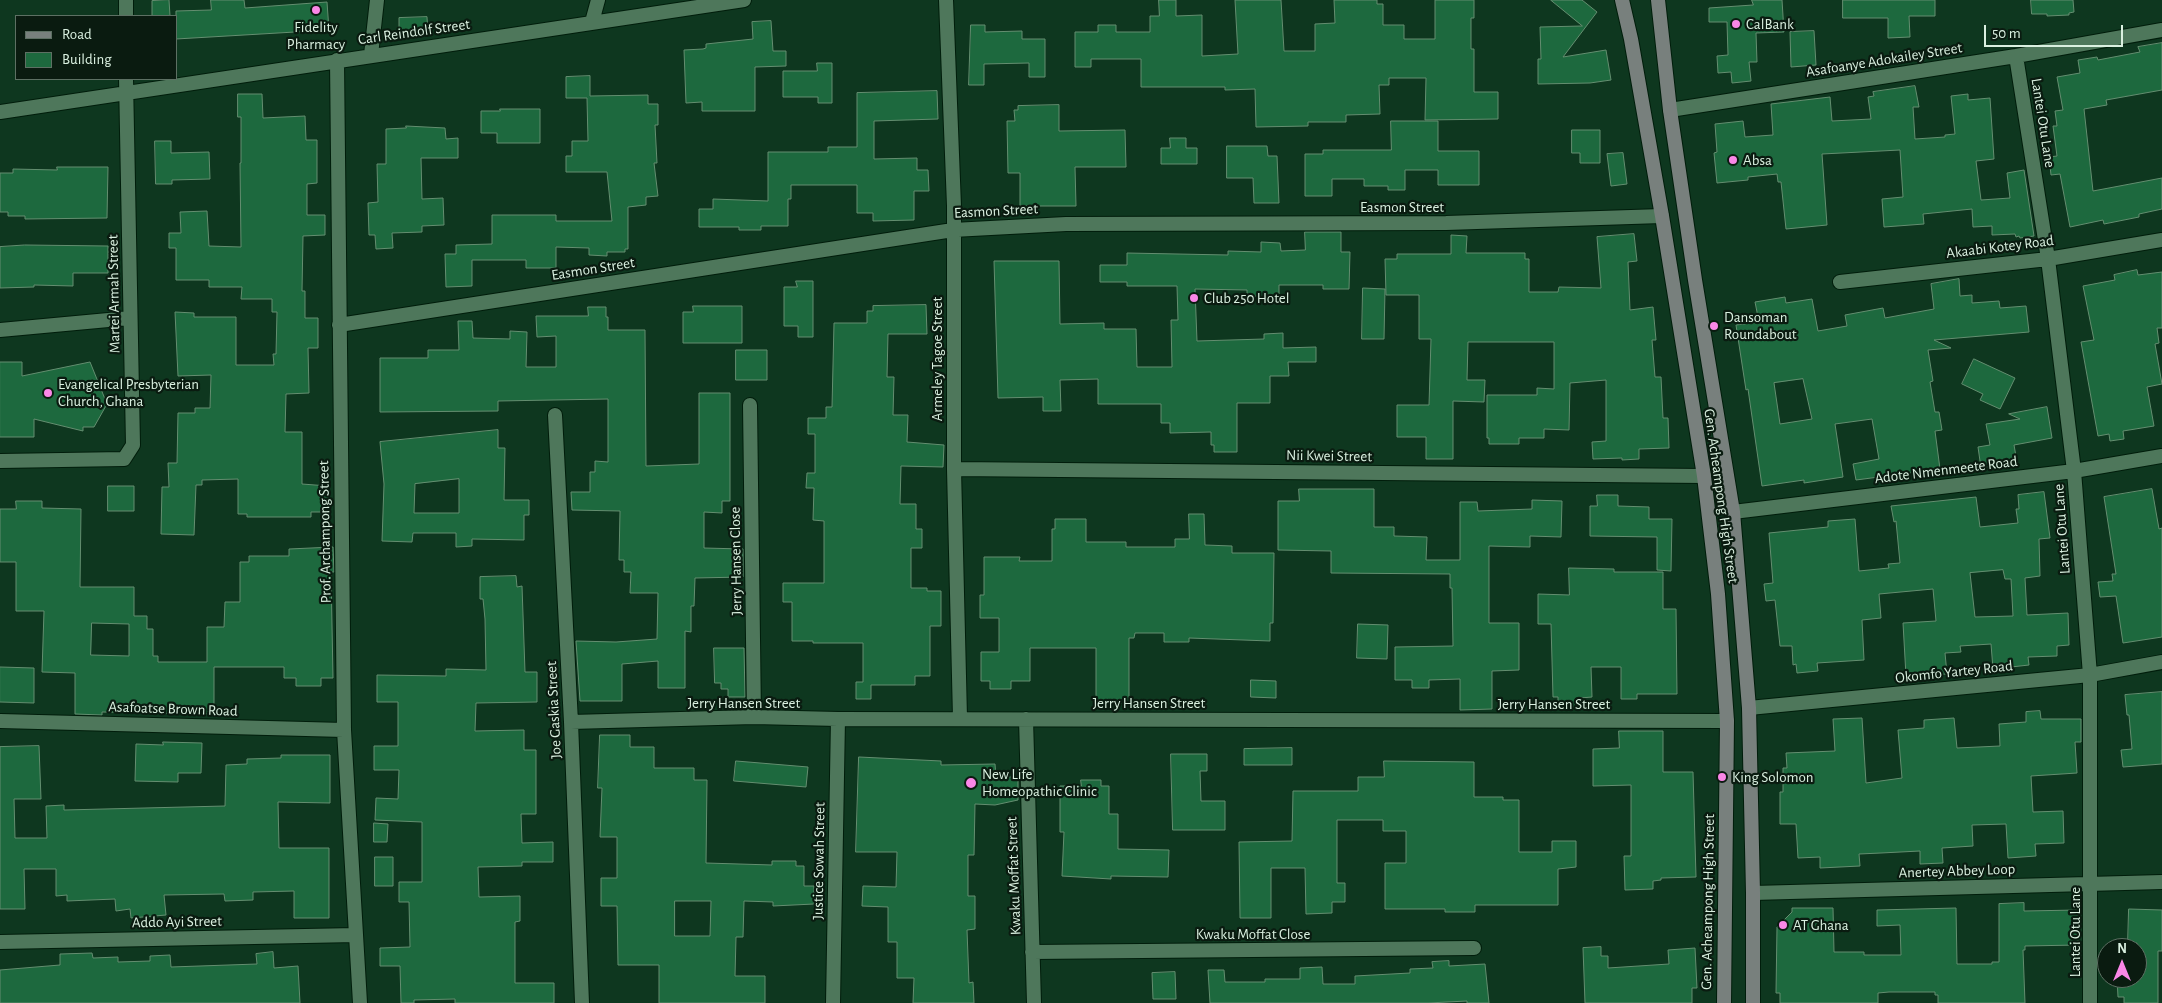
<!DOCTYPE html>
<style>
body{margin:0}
#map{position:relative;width:2162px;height:1003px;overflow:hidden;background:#0e371f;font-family:"Alegreya Sans",sans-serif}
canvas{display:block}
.legend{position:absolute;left:15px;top:15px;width:162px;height:65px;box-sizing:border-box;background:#0a1b10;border:1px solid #5d7063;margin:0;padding:6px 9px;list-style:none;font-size:15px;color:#daf0e0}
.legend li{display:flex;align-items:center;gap:10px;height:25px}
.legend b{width:25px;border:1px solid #5d7063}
.north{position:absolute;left:2097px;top:938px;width:50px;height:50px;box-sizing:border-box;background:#0a1b10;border:1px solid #5d7063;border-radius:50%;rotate:0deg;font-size:14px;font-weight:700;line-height:20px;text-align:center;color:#daf0e0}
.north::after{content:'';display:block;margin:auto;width:18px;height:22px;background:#fa87e7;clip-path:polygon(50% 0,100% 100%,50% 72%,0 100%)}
.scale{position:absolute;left:1984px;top:25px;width:139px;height:22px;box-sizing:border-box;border:2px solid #daf0e0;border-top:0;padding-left:6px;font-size:15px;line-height:18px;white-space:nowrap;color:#daf0e0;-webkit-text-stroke:4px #0a1b10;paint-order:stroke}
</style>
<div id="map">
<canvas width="2162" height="1003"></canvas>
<ul class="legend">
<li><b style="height:6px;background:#78807d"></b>Road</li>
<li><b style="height:14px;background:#1d693e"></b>Building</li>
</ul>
<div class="north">N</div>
<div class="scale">50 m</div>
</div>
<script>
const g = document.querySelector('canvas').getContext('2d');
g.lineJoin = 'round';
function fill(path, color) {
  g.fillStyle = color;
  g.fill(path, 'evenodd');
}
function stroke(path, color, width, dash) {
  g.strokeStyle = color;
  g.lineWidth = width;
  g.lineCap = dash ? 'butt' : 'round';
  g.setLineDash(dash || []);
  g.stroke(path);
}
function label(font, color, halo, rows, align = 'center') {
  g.font = font + ' "Alegreya Sans",sans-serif';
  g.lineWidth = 4.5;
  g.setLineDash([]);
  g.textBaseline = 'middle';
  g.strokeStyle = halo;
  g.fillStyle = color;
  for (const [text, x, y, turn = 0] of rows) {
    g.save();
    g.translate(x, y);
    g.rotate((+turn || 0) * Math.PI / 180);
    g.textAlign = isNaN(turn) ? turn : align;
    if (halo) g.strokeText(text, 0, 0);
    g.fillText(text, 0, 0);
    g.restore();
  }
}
const building = new Path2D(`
 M169,0L170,16H152V1Z
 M211,0H244L245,8L327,2L329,30L176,39V11L211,10Z
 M1159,0H1176V16L1202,15V56L1238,54L1235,0H1281L1284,51H1315V24L1335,23L1334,0H1377V4H1383V25H1404V39H1435V0H1474V18H1471V49H1474V92H1498V119L1425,120L1426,78H1389V85H1379L1380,114L1346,115V122H1308V126L1256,127L1255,89L1225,90V87H1141V59H1091V67H1075V32H1098V25H1116V32H1150V16H1159Z
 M1551,0H1582L1597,12L1563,57L1606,50L1611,80L1590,83L1538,84V59H1541L1540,27L1582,26Z
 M1752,0H1782L1784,32L1756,33L1757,62H1749L1751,81L1732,83L1731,72L1718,73L1717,56L1728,55L1727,22H1709V8L1753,5Z
 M1843,0H1935V16H1909L1910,37L1888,38V18H1843Z
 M2031,0H2073L2074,12L2069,13V15L2047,16V14H2032Z
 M427,17L428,33H399V18Z
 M771,21L773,51H786V66L755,67V111H702V102L686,103L684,50L703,49L706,48V44L753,39L752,22Z
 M971,25H985V32L1022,31V39H1045V77H1029V63L984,64V85H969Z
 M1814,31L1816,65L1791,67L1790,32Z
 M2162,43V90L2106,100L2107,105L2084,109L2093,191L2162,178V209L2139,214V217L2104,224L2103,220L2070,227L2060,174L2051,175L2049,157L2057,156L2053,126H2057L2055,111L2063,110L2057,77L2080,73L2078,60L2097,57L2098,60L2140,52L2138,47Z
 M817,63H832V103H818V97H783V71H817Z
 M590,76V96L648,95V104H658V125H655L657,163H654L658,196L646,197V205L628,207V249H625V252H607V256L589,255V248L556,247V268H526V260H472V286L446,287L445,254H456V245L492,244V215H556V221H612L607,172H566V156H572V141H588L587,98H566V77Z
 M1915,86L1919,107H1913L1915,139L1945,137V135L1955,134L1951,96L1968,94V100L1990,98L1994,159L1976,161L1981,200L2010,198L2007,173L2024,170L2034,236L2020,238L2019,236L2016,237L2015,234L1992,235V226L1973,227L1972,209L1923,214L1924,224L1884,227L1882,199L1903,197L1900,150L1822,154L1827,225L1786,229L1781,182H1778L1777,174L1748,177V180L1717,183L1714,153L1717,152L1715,124L1743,121L1745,137L1773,135L1771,104L1830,97L1832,121L1871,119L1868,97L1874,96L1873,92Z
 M937,91L938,119L874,121V159L917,158V170H928L929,191H914V220L873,221V213H857V185H791V199H788V226H761V230H739V227H699V209H713V199L768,201V152H828V147H857V93Z
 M238,94H262L263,118L305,116L306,140H317V183L307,184V215H325V235L303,236L302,291H305V318H318V348H308L309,393L286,394L285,432H302V484L328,486L329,512H311V517H247V514H238V479L202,480V485H196L194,535L161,534L162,487H169L168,463H177L178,413H195V408H210L211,375L178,376L175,312L194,313V317H236V365H274L273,354H276L277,312H272V299H241L242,287H209V280H176V248H169V233H181L180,212L207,211L209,246L241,247L240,163H241V117H238Z
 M1059,105V131L1125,130L1126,167H1075L1076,206H1020V173H1008L1007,121H1015L1014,110H1018V106Z
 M500,109H540V143H497V133H481V111H500Z
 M1391,121H1438V151H1479V185H1438V170H1405V190H1388V186H1364V179H1332V196H1305V154H1323V150H1391Z
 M406,126L445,128L446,139L458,138V158H421L422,199L443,198L444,225L422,226V232L392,233L393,248L376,249L375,235H369L368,203L378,202L377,164H386V129L406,128Z
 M1572,130H1600V163H1580V153H1572Z
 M1170,138H1186V148H1197V164H1161V148H1170Z
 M155,141H171V153L209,152L210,179L172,180V184H156Z
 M1227,146H1267L1268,156H1277L1279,203H1254L1253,178H1227Z
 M1623,153L1627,184L1611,186L1607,154Z
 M57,167H108L107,218L25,219V216H8V212H0V173H13V169L57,170Z
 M1305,232H1341V252H1350L1349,289H1323V285H1279V297L1247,296V290L1195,289L1197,341L1264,339V334L1283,333V348L1316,347V362H1288L1289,376H1270V403H1237V452H1214V445H1211V432L1170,433V423H1161V404H1098V379L1060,380L1061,411H1043V397L998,398L994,261H1059L1060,324L1104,323V329H1136L1137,367H1172L1171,320H1178L1177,286H1127V282H1100V265H1127V253L1228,255V251L1261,252V242L1280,243L1281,251L1305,250Z
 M1634,234L1637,261L1628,262L1630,310L1653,307L1656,340H1652L1655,377H1661L1663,418H1668L1669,448L1639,449V459L1622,460V458L1593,459L1592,442L1606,441V380L1570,383L1569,430L1544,429V438H1519V444H1489V438H1487V395H1537V388L1554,389V342H1468L1467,380H1485L1484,402L1453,401V459H1426V437H1397V405H1429L1431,339H1419V295H1386L1385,259H1397V254H1451V235L1467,236L1466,253H1525V259H1529V292H1558L1559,287L1601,288L1597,237Z
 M25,245L108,246V273H73V286L34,285V287L0,288V247Z
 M2137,270L2138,275L2162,272V328H2157L2159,343L2155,344L2162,384L2147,387L2154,426L2123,431L2124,439L2110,441L2109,434L2098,436L2081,342L2094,340L2083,286L2115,280L2114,275Z
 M1959,279L1960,296L1972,295V303L1999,301L2000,308L2026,306L2029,332L1934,340L1951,348L1928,350L1933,381L1930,382L1935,412H1939L1942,430L1935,431L1940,469L1856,480L1853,464L1879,459L1872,419L1835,424L1843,477L1804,483V480L1762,486L1748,389L1746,390L1736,325L1759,322L1755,302L1785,297L1786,303L1812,299L1818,331L1847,326L1845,315L1883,308L1885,318L1934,309L1931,284ZM1803,379L1812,419L1780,424L1774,383Z
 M796,281H813V337H798V326H784V287H797Z
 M1363,288L1385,289L1384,339H1362Z
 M926,305L927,334H888L887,377H894L893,415H908L907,442L944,445L943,467L901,466L900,504H916V529H922V548H911V588H927V591H941V626H930V676H915V685H871V699H856V682H863V643H813V641H792V602H783V583H824V521L813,520L814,488H806L807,473H815V434H808V418H826V407H832L834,323H867V311H873V306Z
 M693,306H742V343H683V312H693Z
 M588,307H606V317H608V330H645L646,466L699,464V393H730V501H722V513L704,512V548L743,549V577L695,578L694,606H691V632L685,631V688H658V661L622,664V701H580L576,641L616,642L657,639L658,593H630L631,572H624V560H619L620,511L572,510L571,492H590V472H595V461L608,462V399L498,401V411L380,412V358H428V350H459L458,321H472L473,338L510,339V331L527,332L526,367H556V336L537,337L536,316H588Z
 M736,350H767V380H736Z
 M1974,359L2015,378L2000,409L1980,400L1983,394L1962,384Z
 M0,362H22V376L90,362L107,404L94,427H83V431L34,419V437H0Z
 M2047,407L2052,438L2014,445L2017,462L1981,468L1978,447L1990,445L1986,424L2020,419L2009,414Z
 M498,430V448H505L504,500H529V515H524V540L472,539V546L456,547V533H413L412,542L382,541L384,484L380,442ZM459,479V513H414L415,484Z
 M108,486H134V511H108Z
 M1299,489H1374V527H1394V536L1427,537L1426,560H1460V502H1477L1478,511L1532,509V500L1562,501L1561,537L1530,536V547L1489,546V623H1519V670L1492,671V709L1460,710V679L1429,680V688H1412V680H1395V647L1453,646L1452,588H1450V574L1331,573V551L1278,550V501H1299Z
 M2152,489L2159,529L2162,528V637L2123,643L2116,596L2100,597L2098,582L2113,581L2112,574H2116L2104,497Z
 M2044,492L2050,538L2039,539L2040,576L2025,578L2027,615L2068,613L2069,645L2057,646V656L2028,657L2029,665L1993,669L1991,644L1960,646L1961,652L1945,653L1947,674L1906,676L1903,623L1936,621L1933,589L1879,594L1881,618L1862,620L1864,660L1817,663L1818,671L1797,673L1796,664L1793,665L1792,646H1780L1775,600L1766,601L1764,584L1773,583L1769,533L1828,527V521L1855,519L1859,571L1889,568L1888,564L1900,563L1896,521L1894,522L1891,506L1976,497L1980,527L2018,523L2016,509H2019L2018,495ZM2003,570L2005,579H2011L2013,616L1975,617L1970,573Z
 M1597,495H1618V506L1649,507V519H1672L1671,571L1657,570V537L1590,536V506H1597Z
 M16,501H42V508L81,509L80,587H134V616H147V629H153V656H158V662H207V627H224L225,602H240V562H249V556H289V549L333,547L334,572H331L333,678H321V686H296V678H284V667H214V714L102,712V715L75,714V673L42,672L44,611H16V562H0V509H16ZM92,623L129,624V656L91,655Z
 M1189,514H1204L1205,545L1232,546V553H1274L1273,623H1270V641L1189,638V642H1164V633H1135L1134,638H1129V703H1096V648H1030V681H1011V689H990V681H981V652H999V618H980V595H984V557H1020L1019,561H1052V529H1055V519H1086V542H1126V547H1175V539H1189Z
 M1569,568L1614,569V572H1663V609H1676L1677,694H1637V699H1621V667H1591L1592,697L1580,698V707H1563V702H1558V697H1553L1551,624H1538V594L1569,595Z
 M516,576L517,587L522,586L525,672H537V702L476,703L475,731L524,730V750H536V814H521L522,843L553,842V862H522V866L478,867L479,897L520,896V921L515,922V983H554V1003H455V999L414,1000V1003H401L400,966H380V948L410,947L409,902H399V882H422V822L375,820L376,798L398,799L399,770H374V746H398V702H377V675L446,676V669L486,670L485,619L483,599H480V577Z
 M1358,624L1388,625L1387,659L1357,658Z
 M714,648H744L745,697H728V689H721V683H715Z
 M0,667L34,668V703L0,702Z
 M1251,680L1276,681V698L1251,697Z
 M2162,692V764L2123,767L2121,750L2132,749L2129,715H2127L2125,695Z
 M2040,711L2041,719H2081V742H2075L2077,773L2031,776L2033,812L2063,811L2064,843L2035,844L2036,856L2008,858L2006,824L1972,825L1973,846L1942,848L1943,863L1920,864V851L1881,853L1859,854L1860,866L1820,868V857L1798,858L1796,824H1780V792H1783V768H1787L1786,753L1835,751L1833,719L1862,718L1866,783L1902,778L1898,730L1924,728V720L1954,718L1957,748L2000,746L1999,724L2026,722V712Z
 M1619,731H1663V772H1693L1696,877L1661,878V880L1653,881V889L1625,890L1624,856H1631V785L1593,786V749L1619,748Z
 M600,735H630V747H654V768H694V780H707L706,863L772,865V861H796V866H804V886H814V904L773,906V902L744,901L743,937H736L735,976H765V1003H659V965H618L617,906H601V878H617V837H600L602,788H598ZM675,901H711L710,936H675Z
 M163,742L202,743L201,773H178V782L135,781L136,744L163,745Z
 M39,746L41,799H14L15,838H47L46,806L64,805V810L225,806L226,765L247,764V759L281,758V755H330V803L278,802L279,848H329V918H294V891L253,892V900L225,901L224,894L164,895L166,915L131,918L130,909L116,911L115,899L67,901V895L56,896V869H24L25,909H0V747Z
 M1292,748V765H1244V749Z
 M1171,754H1207V771H1200L1201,801H1225V830H1173Z
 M859,757L941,761V765L995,764L996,777H1018V800L995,805L975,804L974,855H968V896H975V929L967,930L969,983L973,982L974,1003H913L914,978H897V942H888V907L862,906L863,886L896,887L897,852H856Z
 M736,761L808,767L806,787L734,781Z
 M1384,761L1474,762V797H1503V800H1519V852H1552V841H1576V867L1558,869V905H1475V912H1445V909H1385V863H1406V831H1383V820H1337V883H1345V902H1332V913L1306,914L1305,868H1271V918H1240L1239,842L1292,841L1293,791H1358V777H1384Z
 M1081,780H1101V786H1109V814H1118V849L1169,850L1168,877L1111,876V879L1062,876L1064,832H1060V786H1081Z
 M374,823L388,824L387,842H374Z
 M375,857H393V886H375Z
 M2024,903V911L2078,910V945L2025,946V950H2023L2025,1003H1938V995H1935V992H1889L1878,993V1003H1780V993H1776L1777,927L1792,912V908H1833L1834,952H1864V955H1901L1900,925L1877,926V910L1956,908L1957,964H1992V962H1999V904Z
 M2129,909L2162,910V951H2158V1003H2124V997H2118L2117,978H2137V943H2128Z
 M1601,947V956H1608V968L1669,964L1668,950L1695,948L1697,988H1692V1003H1585L1583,948Z
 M273,952L274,968L298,966L300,1003H0V970L60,965V954L92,953L93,958L118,957V962L150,961V956L170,955L171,967L257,964L256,954Z
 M1449,961V966L1485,964L1489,1003H1467V1001L1428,1003H1210L1208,970H1224L1225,982H1265V979H1300V968L1322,967L1323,984H1355V976L1410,973V969L1433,968L1432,962Z
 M1175,972L1176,999H1153L1152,973Z`);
fill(building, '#1d693e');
stroke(building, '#648e70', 1);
const minor = new Path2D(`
 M126,0V16
 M946,0L954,206V469L960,718
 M592,22L598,0
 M371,55L377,0
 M2016,56L2048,259L2074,471L2090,675V1003
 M337,60L344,730L360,1003
 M1670,110L2016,56L2162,30
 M0,112L744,0
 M1840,282L2048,259L2162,240
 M339,325L953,230L1066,224L1446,223L1662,216
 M0,330L130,318
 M750,405L754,717
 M555,415L571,722L582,1003
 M0,461L124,459L133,445L126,79
 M954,469L1704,476
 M1733,512L2074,471L2162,456
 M1749,708L2090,675L2162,662
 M1026,719L1034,1003
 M0,721L344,730
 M571,722L754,717L838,719L1727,721
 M1753,893L2162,882
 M0,942L356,935
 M1032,952L1474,948
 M833,1003L838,719`);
const secondary = new Path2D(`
 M1622,0L1631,39L1662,216L1704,476L1718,594L1727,721L1724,1003
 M1658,0L1670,110L1695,280L1733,512L1749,708L1753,893V1003`);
stroke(minor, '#001d0b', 16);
stroke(secondary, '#001d0b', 16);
stroke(minor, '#4e775b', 14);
stroke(secondary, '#78807d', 14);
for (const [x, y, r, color] of [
 [316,10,5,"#fa87e7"],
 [1736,24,5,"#fa87e7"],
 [1733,160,5,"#fa87e7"],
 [1194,298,5,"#fa87e7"],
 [1714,326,5,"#fa87e7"],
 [48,393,5,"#fa87e7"],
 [1722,777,5,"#fa87e7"],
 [971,783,6,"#fa87e7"],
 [1783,925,5,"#fa87e7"]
]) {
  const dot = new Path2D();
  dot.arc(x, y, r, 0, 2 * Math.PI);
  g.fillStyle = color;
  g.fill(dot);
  stroke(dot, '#0a1b10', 2);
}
label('15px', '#daf0e0', '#0a1b10', [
 ["CalBank",1746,24],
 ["Fidelity",316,27,"center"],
 ["Pharmacy",316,44,"center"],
 ["Absa",1743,160],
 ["Club 250 Hotel",1204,298],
 ["Dansoman",1724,317],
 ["Roundabout",1724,334],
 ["Evangelical Presbyterian",58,384],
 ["Church, Ghana",58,401],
 ["New Life",982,774],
 ["Homeopathic Clinic",982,791],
 ["King Solomon",1732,777],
 ["AT Ghana",1793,925]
], 'left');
label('15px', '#daf0e0', '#0a1b10', [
 ["Carl Reindolf Street",414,32,-8],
 ["Asafoanye Adokailey Street",1884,60,-9],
 ["Lantei Otu Lane",2043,123,81],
 ["Easmon Street",1402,207],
 ["Easmon Street",996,211,-3],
 ["Akaabi Kotey Road",2000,247,-7],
 ["Easmon Street",593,269,-9],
 ["Martei Armah Street",114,294,-91],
 ["Armeley Tagoe Street",937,359,-90],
 ["Nii Kwei Street",1329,456,1],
 ["Adote Nmenmeete Road",1946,470,-7],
 ["Gen. Acheampong High Street",1721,496,82],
 ["Lantei Otu Lane",2062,529,-94],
 ["Prof. Archampong Street",325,532,-91],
 ["Jerry Hansen Close",736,561,-91],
 ["Okomfo Yartey Road",1954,672,-6],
 ["Jerry Hansen Street",744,703],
 ["Jerry Hansen Street",1149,703],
 ["Jerry Hansen Street",1554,704],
 ["Asafoatse Brown Road",173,709,2],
 ["Joe Gaskia Street",554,710,-93],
 ["Justice Sowah Street",819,861,-89],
 ["Anertey Abbey Loop",1957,871,-2],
 ["Kwaku Moffat Street",1014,876,-92],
 ["Gen. Acheampong High Street",1708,902,-89],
 ["Addo Ayi Street",177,922,-1],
 ["Lantei Otu Lane",2075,932,-90],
 ["Kwaku Moffat Close",1253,934]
]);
</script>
